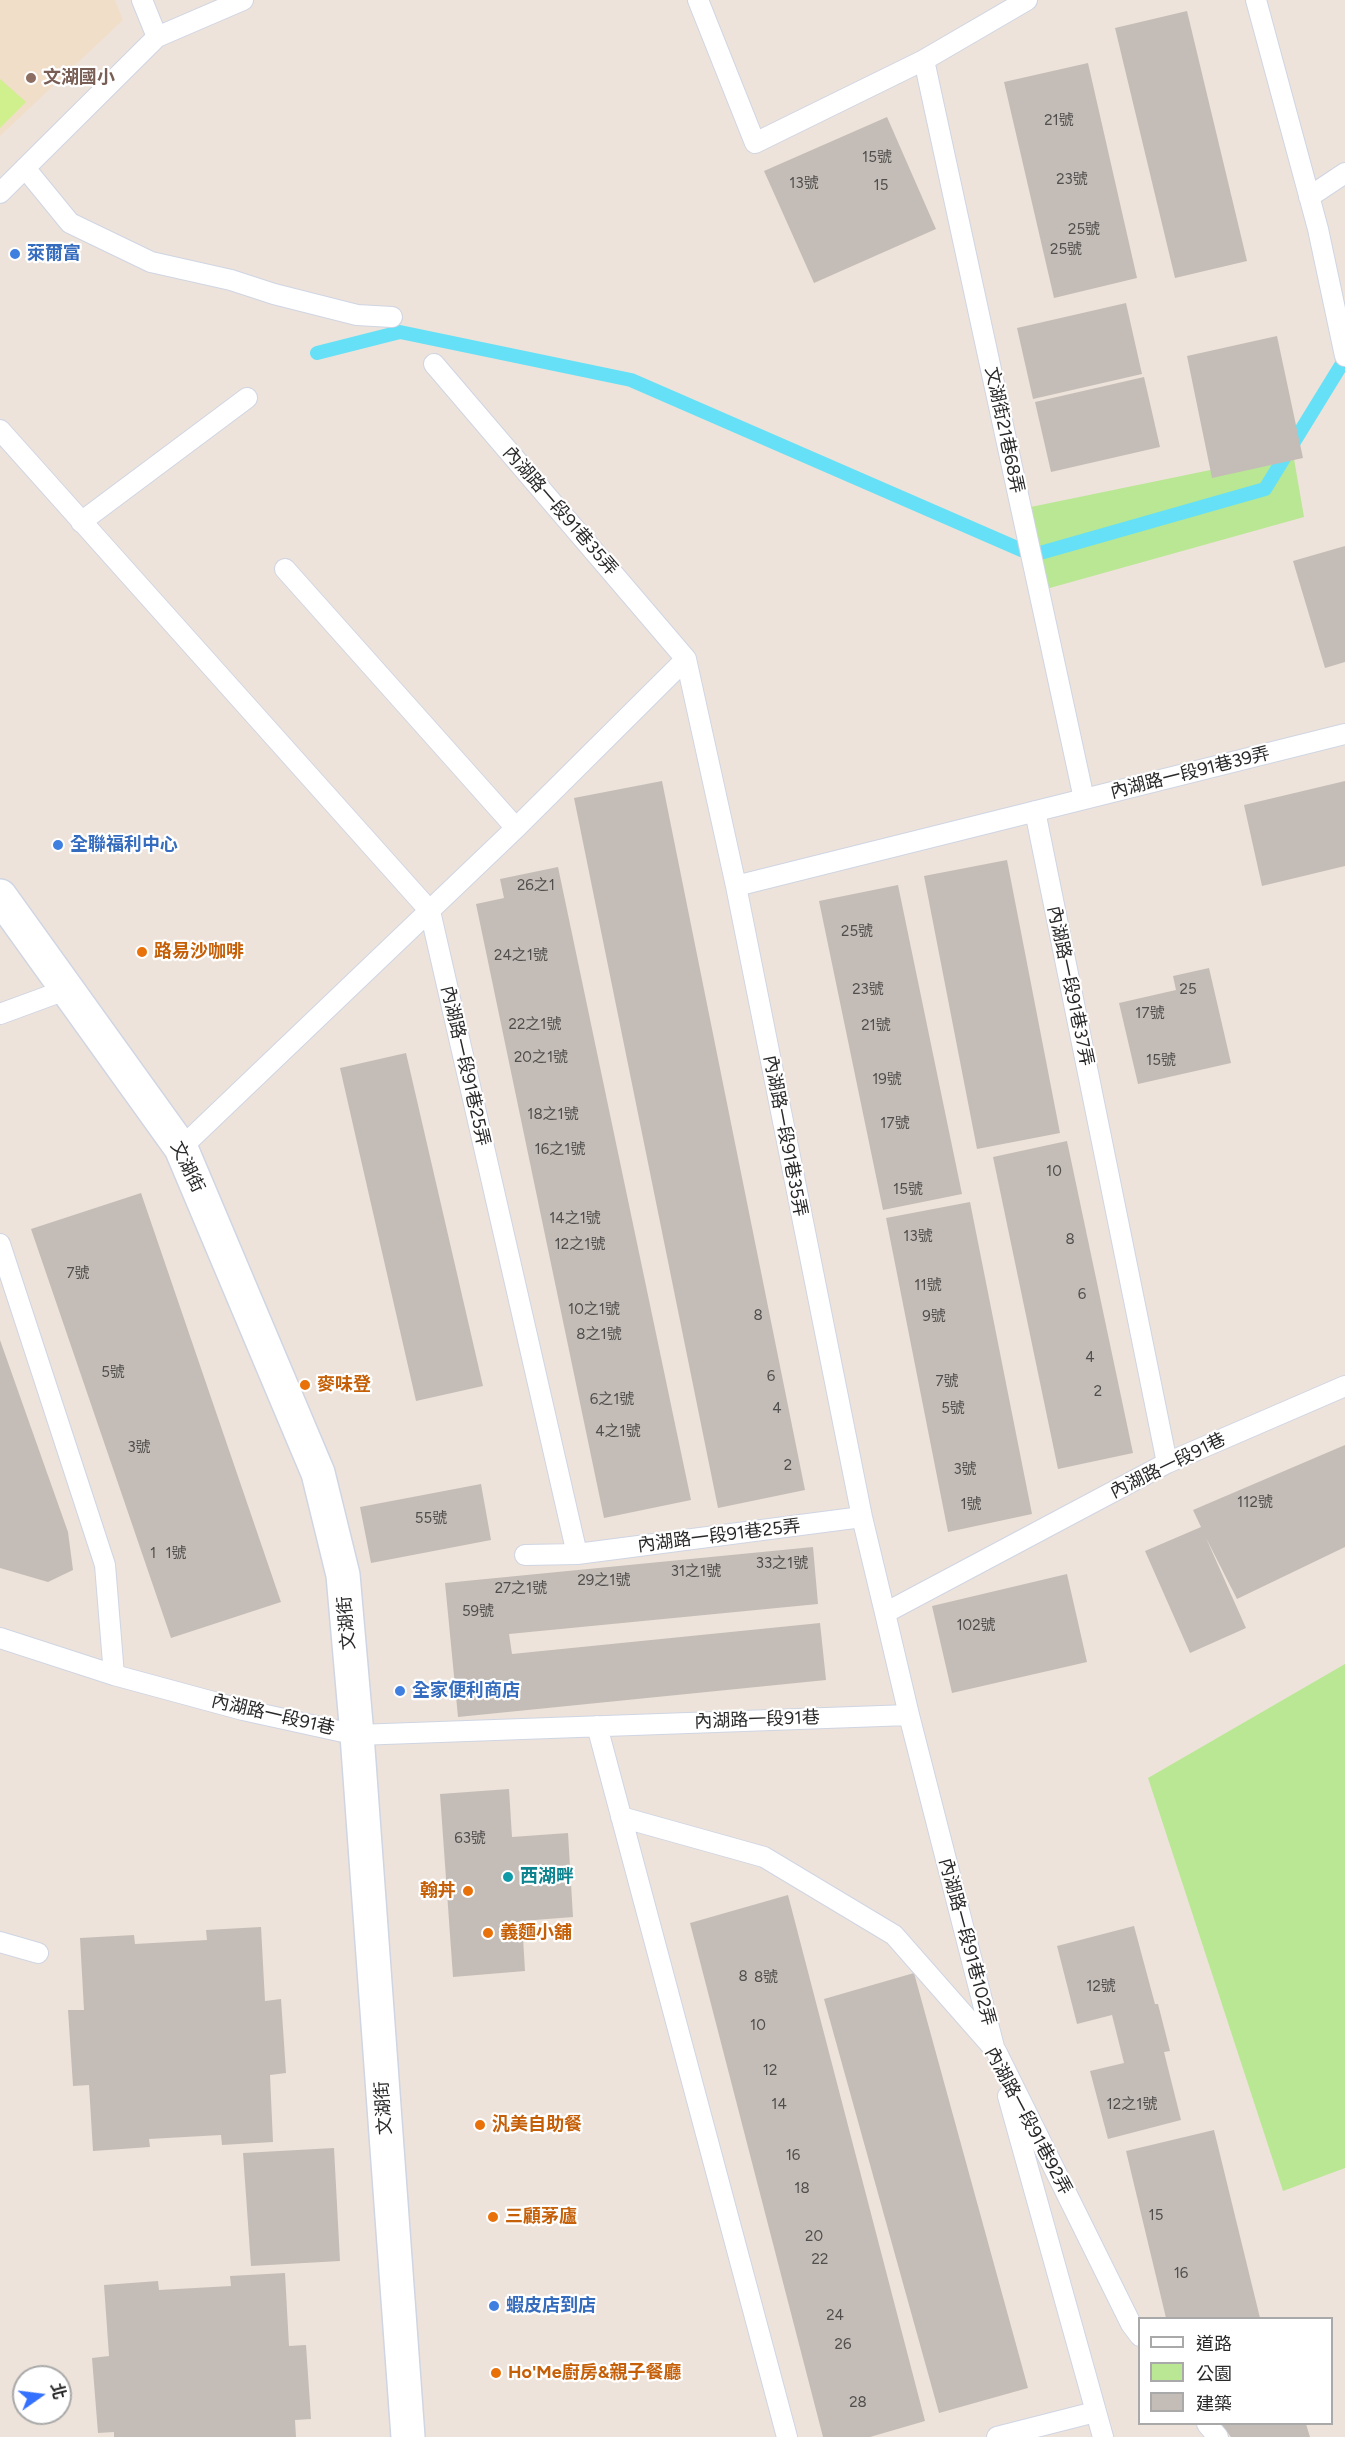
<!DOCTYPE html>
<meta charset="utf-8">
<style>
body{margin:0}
#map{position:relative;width:1345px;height:2437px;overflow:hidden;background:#ede3da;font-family:Figtree,"Noto Sans TC",sans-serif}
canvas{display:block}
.legend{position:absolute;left:1138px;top:2317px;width:195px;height:108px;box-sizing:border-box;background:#fff;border:2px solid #a9a9a9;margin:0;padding:8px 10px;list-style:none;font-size:18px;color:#292929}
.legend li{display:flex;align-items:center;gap:12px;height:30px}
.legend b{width:30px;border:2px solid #a9a9a9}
.north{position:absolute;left:12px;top:2365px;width:60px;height:60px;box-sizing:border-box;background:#fff;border:2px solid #a9a9a9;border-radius:50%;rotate:76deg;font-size:16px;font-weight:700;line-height:24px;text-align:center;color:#292929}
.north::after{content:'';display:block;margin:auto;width:21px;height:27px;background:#3571ff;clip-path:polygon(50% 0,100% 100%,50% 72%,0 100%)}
</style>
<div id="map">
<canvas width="1345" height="2437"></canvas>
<ul class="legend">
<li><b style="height:8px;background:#fff"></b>道路</li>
<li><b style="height:16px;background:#b9e793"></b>公園</li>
<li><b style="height:16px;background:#c4bdb7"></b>建築</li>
</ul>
<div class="north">北</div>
</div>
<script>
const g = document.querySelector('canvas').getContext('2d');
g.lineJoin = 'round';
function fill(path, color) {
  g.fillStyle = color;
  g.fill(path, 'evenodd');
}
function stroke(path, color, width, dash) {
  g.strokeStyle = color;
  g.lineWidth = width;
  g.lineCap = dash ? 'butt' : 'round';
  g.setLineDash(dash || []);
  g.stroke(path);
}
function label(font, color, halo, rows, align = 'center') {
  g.font = font + ' Figtree,"Noto Sans TC",sans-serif';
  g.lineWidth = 4.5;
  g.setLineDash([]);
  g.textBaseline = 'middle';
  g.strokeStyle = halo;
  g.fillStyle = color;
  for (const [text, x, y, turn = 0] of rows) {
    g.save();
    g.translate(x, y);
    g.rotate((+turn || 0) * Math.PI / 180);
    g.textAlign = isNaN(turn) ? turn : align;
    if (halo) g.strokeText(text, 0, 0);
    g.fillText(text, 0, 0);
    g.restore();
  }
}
fill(new Path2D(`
 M0,0H115L123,20L0,136Z`), '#f0dec8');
fill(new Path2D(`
 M1293,453L1304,517L1039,591L1021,509Z
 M1345,1664V2168L1283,2191L1148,1778Z`), '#b9e793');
fill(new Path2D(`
 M0,79L26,102L0,128Z`), '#d0ef8d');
stroke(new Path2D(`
 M317,353L400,332L631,380L1033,555L1265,489L1345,359`), '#66e0f6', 14);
fill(new Path2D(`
 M1187,11L1247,261L1175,278L1115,28Z
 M1088,63L1137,278L1054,298L1004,82Z
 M887,117L936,229L814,283L764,171Z
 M1126,303L1142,374L1033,399L1017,328Z
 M1277,336L1303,458L1212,478L1187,356Z
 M1144,377L1160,447L1051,472L1035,402Z
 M1345,546V662L1325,668L1293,561Z
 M662,781L805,1490L718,1508L574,798Z
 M1345,781V866L1262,886L1244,805Z
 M1007,860L1060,1133L977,1149L924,876Z
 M558,867L691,1500L604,1518L476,904L504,898L500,879Z
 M898,885L962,1194L883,1210L819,901Z
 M1209,968L1231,1063L1138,1084L1119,1003L1176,990L1173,976Z
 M406,1053L483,1386L416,1401L340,1068Z
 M1067,1141L1133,1453L1058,1469L993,1157Z
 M141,1193L281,1602L171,1638L31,1229Z
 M970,1202L1032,1514L948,1532L886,1218Z
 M0,1340L68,1532L73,1570L48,1582L0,1568Z
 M1345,1445V1547L1237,1599L1206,1538L1246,1628L1190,1653L1145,1551L1201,1527L1193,1510Z
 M481,1484L491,1540L371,1563L360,1507Z
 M813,1547L818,1604L509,1634L512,1654L820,1623L826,1680L458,1717L445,1583Z
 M1067,1574L1087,1662L952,1693L932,1606Z
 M509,1789L512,1837L568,1833L573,1917L522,1921L525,1971L453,1977L440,1794Z
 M788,1895L925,2421L870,2437H823L690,1923Z
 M1134,1926L1155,2004H1158L1170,2051L1164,2052L1181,2120L1108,2139L1090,2071L1124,2063L1112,2015L1077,2024L1057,1946Z
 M261,1927L265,2001L281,1999L286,2073L270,2075L273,2142L222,2145L221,2135L149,2139L150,2147L93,2151L89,2085L73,2086L68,2010H84L80,1938L134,1935L135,1944L207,1940L206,1930Z
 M914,1973L1028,2388L939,2413L824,1999Z
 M1214,2130L1260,2318H1166L1126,2151Z
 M334,2148L340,2261L251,2266L243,2153Z
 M285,2273L289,2346L306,2345L311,2419L295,2420L296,2437H114V2432L98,2433L92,2358L109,2356L104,2285L158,2281L159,2290L231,2286L230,2276Z
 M1221,2424H1306L1310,2437H1231Z`), '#c4bdb7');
const service = new Path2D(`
 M142,0L157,37
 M698,0L755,143L924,60L1027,0
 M1256,0L1318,229L1345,356
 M924,60L1084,799
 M25,168L70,223L151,262L231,280L274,294L357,315L392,317
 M0,193L157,37L243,0
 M1309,197L1345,173
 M434,364L686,659L736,886L862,1517L885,1613
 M0,430L430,911L577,1554
 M81,522L247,398
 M285,569L516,828
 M1035,811L1167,1463
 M736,886L1345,734
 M0,1014L68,989
 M181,1148L516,828L686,659
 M0,1244L105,1565L114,1675
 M525,1555L577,1554L862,1517
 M0,1638L114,1675L243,1710L357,1735L909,1715L885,1613L1167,1463L1345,1386
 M909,1715L994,2047
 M597,1726L787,2437
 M621,1817L764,1857L894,1935L996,2051L1131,2324L1140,2336
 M0,1942L38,1953
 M1008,2096L1103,2437
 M1207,2424L1218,2437
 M997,2437L1095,2412`);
const tertiary = new Path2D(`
 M0,896L181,1148L318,1473L343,1575L357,1735L408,2437`);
stroke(service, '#cfd5e3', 22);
stroke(tertiary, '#cfd5e3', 36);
stroke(service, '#fff', 20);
stroke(tertiary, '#fff', 33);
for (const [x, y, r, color] of [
 [31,78,6,"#8d6e63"],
 [15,254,6,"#3f7fe0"],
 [58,845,6,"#3f7fe0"],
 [142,952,6,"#e8710a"],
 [305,1385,6,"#e8710a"],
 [400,1691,6,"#3f7fe0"],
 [508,1877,6,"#0f9aa8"],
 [468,1891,6,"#e8710a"],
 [488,1933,6,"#e8710a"],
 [480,2125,6,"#e8710a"],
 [493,2217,6,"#e8710a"],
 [494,2306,6,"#3f7fe0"],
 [496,2373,6,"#e8710a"]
]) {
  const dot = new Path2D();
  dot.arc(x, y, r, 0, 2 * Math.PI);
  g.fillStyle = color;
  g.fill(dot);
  stroke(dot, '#fff', 2);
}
label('15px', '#504e4c', null, [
 ["21號",1059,121],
 ["15號",877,158],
 ["23號",1072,180],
 ["13號",804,184],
 ["15",881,186],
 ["25號",1084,230],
 ["25號",1066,250],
 ["26之1",536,886],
 ["25號",857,932],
 ["24之1號",521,956],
 ["23號",868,990],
 ["25",1188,990],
 ["17號",1150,1014],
 ["22之1號",535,1025],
 ["21號",876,1026],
 ["20之1號",541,1058],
 ["15號",1161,1061],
 ["19號",887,1080],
 ["18之1號",553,1115],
 ["17號",895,1124],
 ["16之1號",560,1150],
 ["10",1054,1172],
 ["15號",908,1190],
 ["14之1號",575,1219],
 ["13號",918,1237],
 ["8",1070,1240],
 ["12之1號",580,1245],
 ["7號",78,1274],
 ["11號",928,1286],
 ["6",1082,1295],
 ["10之1號",594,1310],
 ["8",758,1316],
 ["9號",934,1317],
 ["8之1號",599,1335],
 ["4",1090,1358],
 ["5號",113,1373],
 ["6",771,1377],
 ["7號",947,1382],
 ["2",1098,1392],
 ["6之1號",612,1400],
 ["4",777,1409],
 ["5號",953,1409],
 ["4之1號",618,1432],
 ["3號",139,1448],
 ["2",788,1466],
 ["3號",965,1470],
 ["112號",1255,1503],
 ["1號",971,1505],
 ["55號",431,1519],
 ["1",153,1554],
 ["1號",176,1554],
 ["33之1號",782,1564],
 ["31之1號",696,1572],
 ["29之1號",604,1581],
 ["27之1號",521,1589],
 ["59號",478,1612],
 ["102號",976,1626],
 ["63號",470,1839],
 ["8",743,1977],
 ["8號",766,1978],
 ["12號",1101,1987],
 ["10",758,2026],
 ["12",770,2071],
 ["14",779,2105],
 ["12之1號",1132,2105],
 ["16",793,2156],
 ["18",802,2189],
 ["15",1156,2216],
 ["20",814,2237],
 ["22",820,2260],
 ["16",1181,2274],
 ["24",835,2316],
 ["26",843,2345],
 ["28",858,2403]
]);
label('bold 18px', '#785e54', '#fff', [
 ["文湖國小",43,78]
], 'left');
label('bold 18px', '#366cbe', '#fff', [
 ["萊爾富",27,254],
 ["全聯福利中心",70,845],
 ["全家便利商店",412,1691],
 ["蝦皮店到店",506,2306]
], 'left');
label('18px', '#292929', '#fff', [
 ["文湖街21巷68弄",1004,430,78],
 ["內湖路一段91巷35弄",560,511,49],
 ["內湖路一段91巷39弄",1190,773,-14],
 ["內湖路一段91巷37弄",1070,986,78],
 ["內湖路一段91巷25弄",465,1066,77],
 ["內湖路一段91巷35弄",785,1136,79],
 ["文湖街",187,1167,64],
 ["內湖路一段91巷",1168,1466,-26],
 ["內湖路一段91巷25弄",719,1536,-7],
 ["文湖街",347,1623,-95],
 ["內湖路一段91巷",273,1715,13],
 ["內湖路一段91巷",757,1720,-2],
 ["內湖路一段91巷102弄",967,1942,75],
 ["文湖街",384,2108,-94],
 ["內湖路一段91巷92弄",1028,2121,62]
]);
label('bold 18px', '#c56008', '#fff', [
 ["路易沙咖啡",154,952],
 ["麥味登",317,1385],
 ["翰丼",456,1891,"right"],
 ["義麵小舖",500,1933],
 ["汎美自助餐",492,2125],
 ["三顧茅廬",505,2217],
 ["Ho'Me廚房&親子餐廳",508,2373]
], 'left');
label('bold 18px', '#0d838f', '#fff', [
 ["西湖畔",520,1877]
], 'left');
</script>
